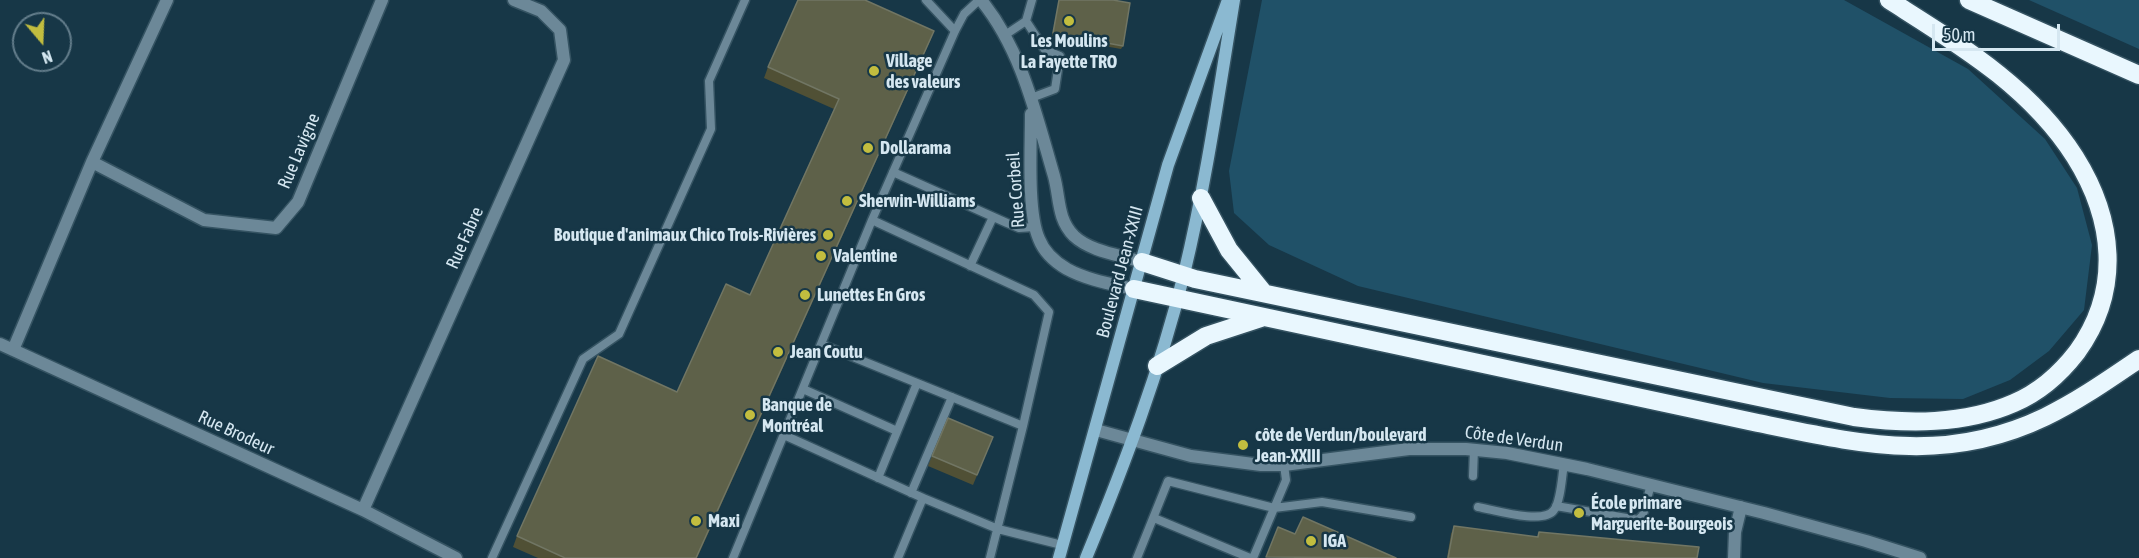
<!DOCTYPE html>
<meta charset="utf-8">
<style>
body{margin:0}
#map{position:relative;width:2139px;height:558px;overflow:hidden;background:#173747;font-family:"Asap Condensed",sans-serif}
canvas{display:block}
.north{position:absolute;left:12px;top:12px;width:60px;height:60px;box-sizing:border-box;background:#173747;border:2px solid #637d8b;border-radius:50%;rotate:161deg;font-size:16px;font-weight:700;line-height:24px;text-align:center;color:#d5e7f1}
.north::after{content:'';display:block;margin:auto;width:21px;height:27px;background:#c2bd3f;clip-path:polygon(50% 0,100% 100%,50% 72%,0 100%)}
.scale{position:absolute;left:1932px;top:24px;width:128px;height:27px;box-sizing:border-box;border:3px solid #d5e7f1;border-top:0;padding-left:8px;font-size:18px;line-height:21px;white-space:nowrap;color:#d5e7f1;-webkit-text-stroke:4px #173747;paint-order:stroke}
</style>
<div id="map">
<canvas width="2139" height="558"></canvas>
<div class="north">N</div>
<div class="scale">50 m</div>
</div>
<script>
const g = document.querySelector('canvas').getContext('2d');
g.lineJoin = 'round';
function fill(path, color) {
  g.fillStyle = color;
  g.fill(path, 'evenodd');
}
function stroke(path, color, width, dash) {
  g.strokeStyle = color;
  g.lineWidth = width;
  g.lineCap = dash ? 'butt' : 'round';
  g.setLineDash(dash || []);
  g.stroke(path);
}
function label(font, color, halo, rows, align = 'center') {
  g.font = font + ' "Asap Condensed",sans-serif';
  g.lineWidth = 5;
  g.setLineDash([]);
  g.textBaseline = 'middle';
  g.strokeStyle = halo;
  g.fillStyle = color;
  for (const [text, x, y, turn = 0] of rows) {
    g.save();
    g.translate(x, y);
    g.rotate((+turn || 0) * Math.PI / 180);
    g.textAlign = isNaN(turn) ? turn : align;
    if (halo) g.strokeText(text, 0, 0);
    g.fillText(text, 0, 0);
    g.restore();
  }
}
fill(new Path2D(`
 M1262,0H1844L1968,69L2045,139L2077,188L2092,245L2084,310L2049,351L2010,380L1963,399L1890,398L1763,383L1358,286L1269,245L1234,213L1229,171Z
 M2029,0H2139V49Z`), '#205168');
const lane = new Path2D(`
 M926,0L955,31
 M1026,21L1032,0
 M1005,35L1026,21L1045,50L1060,56L1055,89L1031,98
 M893,172L1007,223L1019,228L1035,227
 M872,220L1034,295L1049,312L1023,426L990,558
 M970,266L993,217
 M821,344L1023,426
 M803,389L897,431
 M784,435L923,498
 M1473,476L1474,449
 M878,478L917,383
 M911,493L952,397
 M1556,506L1638,520L1643,515L1651,484
 M1478,507C1495,510 1544,525 1554,510C1561,501 1562,475 1564,464
 M1154,518L1250,558
 M492,558L583,359L619,334L711,129L709,81L745,0
 M733,558L872,220L955,31L964,14L979,0
 M898,558L923,498L998,529L1062,545
 M1137,558L1168,481L1274,508L1322,502L1411,517
 M1253,558L1286,480L1284,465`);
const street = new Path2D(`
 M981,0C1022,50 1036,115 1054,176C1060,198 1057,219 1074,236C1091,252 1121,255 1142,262
 M1031,114C1031,146 1027,212 1039,239C1044,252 1055,262 1067,269C1087,280 1112,284 1134,289
 M92,162L204,220L276,228L298,202L382,0
 M0,344L363,510L456,558
 M13,350L92,162L167,0
 M1096,430L1191,456L1261,465H1284L1409,449H1466L1507,453L1587,469L1764,513L1866,541L1920,558
 M363,510L564,60L560,30L541,11L514,0
 M1734,558L1735,532L1741,507`);
const secondary = new Path2D(`
 M1059,558L1168,165L1228,0
 M1086,558C1124,466 1160,371 1184,274C1206,183 1219,92 1234,0`);
const highway = new Path2D(`
 M1969,0L2139,75
 M1201,198L1229,250L1263,292
 M1142,262L1195,279L1854,417C1907,424 1964,425 2014,403C2040,392 2060,374 2077,352C2122,290 2114,219 2075,157C2030,86 1958,44 1889,0
 M1134,289L1758,423C1861,444 1945,465 2045,417C2078,401 2108,380 2139,359
 M1157,366L1206,336L1261,318`);
stroke(lane, '#355362', 11);
stroke(street, '#355362', 15);
stroke(secondary, '#355362', 15);
stroke(highway, '#355362', 21);
stroke(lane, '#6c8898', 8);
stroke(street, '#6c8898', 12);
stroke(secondary, '#8bb9d1', 12);
stroke(highway, '#e9f7fe', 18);
fill(new Path2D(`
 M1059,0H1113L1123,46L1121,49L1052,37Z
 M934,31L930,41L697,558H538L513,547L517,536L677,392L750,295L834,109L764,78L768,67Z
 M993,437L973,485L928,466L932,456Z
 M1454,526L1537,537L1539,532L1697,558H1447L1451,534Z`), '#505035');
fill(new Path2D(`
 M934,31L930,41L697,558H696Z`), '#333f34');
const building = new Path2D(`
 M798,0H865L934,31L696,558H565L517,536L598,356L677,392L726,284L750,295L839,99L768,67Z
 M1059,0H1113L1130,3L1123,46L1053,33Z
 M948,418L993,437L977,475L932,456Z
 M1303,517L1396,558L1266,557L1278,527L1295,534Z
 M1454,526L1538,537L1539,532L1699,547L1697,558H1448Z`);
fill(building, '#5e6149');
stroke(building, '#717664', 1.5);
for (const [x, y, r, color] of [
 [1069,21,6,"#c2bd3f"],
 [874,71,6,"#c2bd3f"],
 [868,148,6,"#c2bd3f"],
 [847,201,6,"#c2bd3f"],
 [828,235,6,"#c2bd3f"],
 [821,256,6,"#c2bd3f"],
 [805,295,6,"#c2bd3f"],
 [778,352,6,"#c2bd3f"],
 [750,415,6,"#c2bd3f"],
 [1243,445,6,"#c2bd3f"],
 [1579,513,6,"#c2bd3f"],
 [696,521,6,"#c2bd3f"],
 [1311,541,6,"#c2bd3f"]
]) {
  const dot = new Path2D();
  dot.arc(x, y, r, 0, 2 * Math.PI);
  g.fillStyle = color;
  g.fill(dot);
  stroke(dot, '#173747', 2);
}
label('bold 18px', '#d5e7f1', '#173747', [
 ["Les Moulins",1069,41,"center"],
 ["La Fayette TRO",1069,62,"center"],
 ["Village",886,61],
 ["des valeurs",886,82],
 ["Dollarama",880,148],
 ["Sherwin-Williams",859,201],
 ["Boutique d'animaux Chico Trois-Rivières",816,235,"right"],
 ["Valentine",833,256],
 ["Lunettes En Gros",817,295],
 ["Jean Coutu",790,352],
 ["Banque de",762,405],
 ["Montréal",762,426],
 ["côte de Verdun/boulevard",1255,435],
 ["Jean-XXIII",1255,456],
 ["École primare",1591,503],
 ["Marguerite-Bourgeois",1591,524],
 ["Maxi",708,521],
 ["IGA",1323,541]
], 'left');
label('18px', '#d5e7f1', '#173747', [
 ["Rue Lavigne",299,151,-67],
 ["Rue Corbeil",1016,190,-94],
 ["Rue Fabre",465,238,-66],
 ["Boulevard Jean-XXIII",1120,272,-75],
 ["Rue Brodeur",236,433,25],
 ["Côte de Verdun",1514,439,8]
]);
</script>
